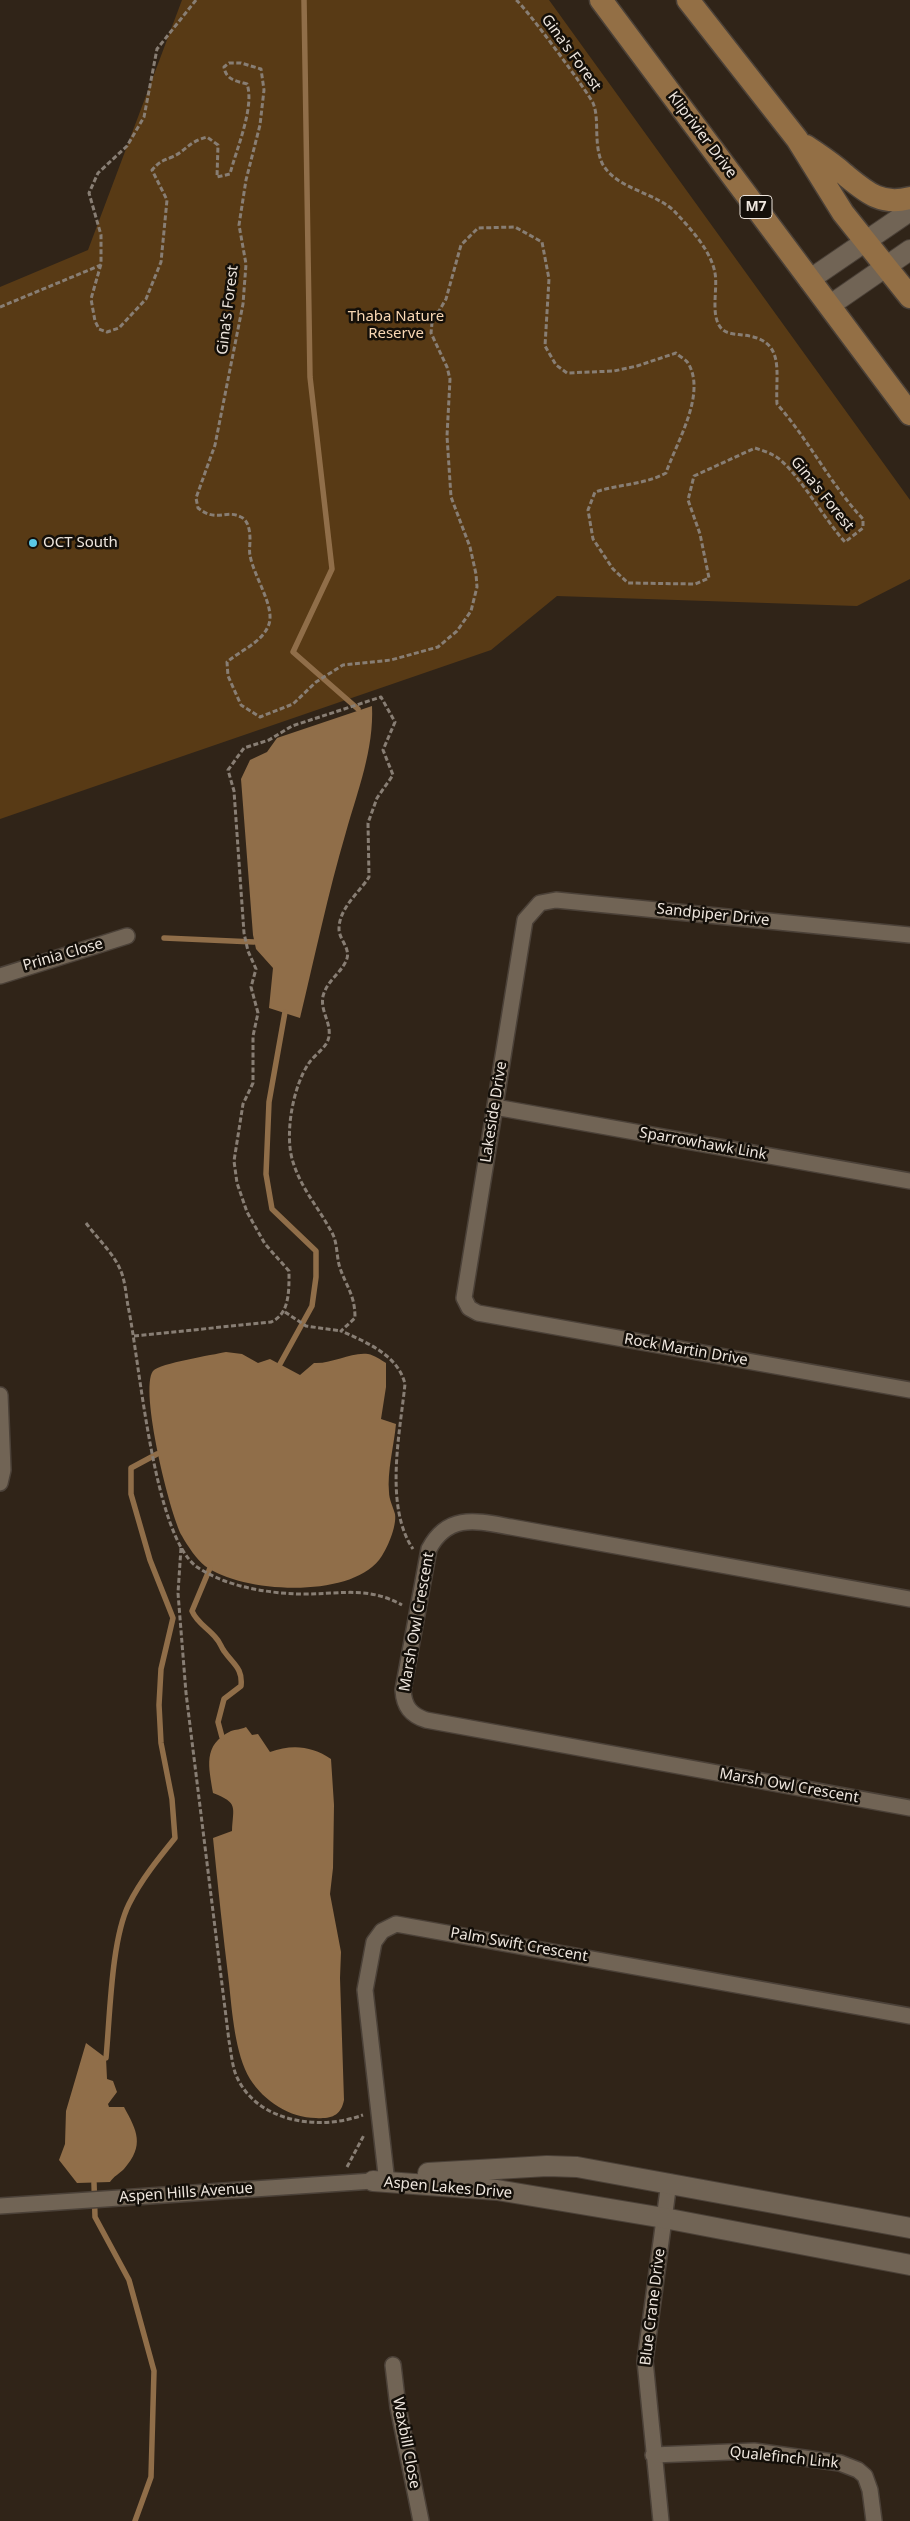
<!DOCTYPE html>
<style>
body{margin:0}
canvas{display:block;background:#302418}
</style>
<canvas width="910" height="2521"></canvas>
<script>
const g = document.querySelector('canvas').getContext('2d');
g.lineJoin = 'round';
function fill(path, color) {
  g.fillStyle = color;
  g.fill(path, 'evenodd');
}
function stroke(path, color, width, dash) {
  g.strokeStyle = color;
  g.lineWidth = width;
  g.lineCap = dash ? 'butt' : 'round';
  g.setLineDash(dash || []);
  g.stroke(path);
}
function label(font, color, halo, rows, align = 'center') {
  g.font = font + ' "Noto Sans",sans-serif';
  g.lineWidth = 5;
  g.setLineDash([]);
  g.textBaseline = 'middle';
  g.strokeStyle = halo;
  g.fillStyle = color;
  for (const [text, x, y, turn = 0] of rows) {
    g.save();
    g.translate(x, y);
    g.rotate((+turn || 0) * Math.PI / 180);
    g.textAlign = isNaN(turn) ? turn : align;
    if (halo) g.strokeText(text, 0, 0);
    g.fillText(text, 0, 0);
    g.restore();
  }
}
fill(new Path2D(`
 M182,0H549L910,500V579L857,606L557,596L491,650L0,819V287L88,250Z`), '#583a15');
fill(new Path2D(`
 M372,706C374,749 358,790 346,832C328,893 315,956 300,1018L269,1008L273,968L256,949L253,935L241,779L250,760L267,752L277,738Z
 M226,1352L242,1354L258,1363L270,1359L300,1375L314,1363C333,1364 350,1352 368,1354C374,1355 381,1360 386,1363V1387L381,1419L396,1424C394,1445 387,1472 389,1492C389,1499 393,1507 395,1514C397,1526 387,1550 379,1560C348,1599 242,1593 205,1566C197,1560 187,1545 182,1536C170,1515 139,1389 153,1371C160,1363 213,1355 226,1352Z
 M246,1727L252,1735L258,1734L270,1752C292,1744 312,1746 331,1759L334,1805L333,1868L330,1894L341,1952L340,1978L344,2100C341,2116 331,2119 316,2118C290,2118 264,2101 250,2079C235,2054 232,2011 229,1983C223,1935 218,1887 213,1838L232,1831C233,1807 239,1803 213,1793C209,1767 202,1745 231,1731C236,1729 240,1730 246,1727Z
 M86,2043L106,2058L107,2079L113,2081L117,2092L108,2104L109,2107H124C137,2131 145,2145 124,2169C119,2174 114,2176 110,2182L77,2183L59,2160L65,2144L66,2111Z`), '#906e49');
stroke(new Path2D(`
 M304,0L310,377L332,569L293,652L358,709
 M164,938L254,942
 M280,1364L312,1306L316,1277V1251L272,1209L266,1174L269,1102L285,1012
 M210,1568L192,1611C197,1623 208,1628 216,1638C220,1642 221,1647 224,1651C233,1664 243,1668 241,1686L224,1699L218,1722L222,1737
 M106,2058C110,2017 111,1940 129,1904C141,1880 158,1859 175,1838L172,1799L161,1743L159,1705L161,1669L173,1618L150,1560L131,1494V1468L157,1454
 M94,2183L95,2217L129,2280L154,2371L151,2477L135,2521`), '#906e49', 5.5);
const street = new Path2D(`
 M910,935L556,900L540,903L525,920L464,1298L469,1308L478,1313L910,1390
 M0,976L127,936
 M495,1107L910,1181
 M0,1395L3,1470L0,1483
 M910,1599L511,1527C477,1521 448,1513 429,1549L403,1690C404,1707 411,1715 426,1720L910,1808
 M387,2183L365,1990L374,1942L382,1931L396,1924L910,2016
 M0,2206L373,2181
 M393,2365L398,2407L421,2521
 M653,2455L754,2451L840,2463L858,2470L865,2476L870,2490L874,2521
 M661,2521L645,2361L669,2182`);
const secondary = new Path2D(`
 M809,280L910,211
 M829,306L910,250
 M428,2173L547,2166L577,2167L910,2228
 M373,2181L497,2190L664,2218L910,2265`);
const primary = new Path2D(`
 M601,0L910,414
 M688,0L797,139L843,213L910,297
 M806,146C819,155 832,163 844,174C866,192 881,206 910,198`);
stroke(street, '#4b4138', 18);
stroke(secondary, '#4b4138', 22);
stroke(primary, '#4b4138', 25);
stroke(new Path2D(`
 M196,0L157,49L144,117L127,146L98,173L89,193L101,235V264L91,299L95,321L99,329L107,332L119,328L146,299L161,262L167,200L152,170C159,162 162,161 172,157C186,151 188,142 207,137L218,145L217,177L230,174C236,150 255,107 247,84C236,81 226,80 224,67L229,63H241L261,69L264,90L260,125L246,180L239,225L246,264L243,304L215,445L196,498L198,508C217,523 226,509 241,517C249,521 250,532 250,540C250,545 249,551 250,555C253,575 275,606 269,624C263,642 241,650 227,662L228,676L241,705L260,717L293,704L316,682L343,665L391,660L438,647L457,631L471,611L477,587L476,574L470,547L451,497L447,436L450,379L447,367L431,333L432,323L446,299L461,245L478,228L515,227L542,242L549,279L545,346L556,365L567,373L614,371L637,366L676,353C679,356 685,359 688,363C707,394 676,443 666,473C644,485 619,484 595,492L588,510L593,539L613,569L628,583L695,584L709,578L700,534L688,500L694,476L755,448C761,450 768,452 773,455C793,464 826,522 845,542L863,528V519C830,484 809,440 777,404C775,372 787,339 742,335C735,334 726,334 721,328C710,315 718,289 715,273C711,251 691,229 676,213C657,192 616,190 602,163C593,142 600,119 593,103C588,92 524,5 516,0
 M0,307L101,265
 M86,1223C97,1238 113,1253 120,1269C125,1279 126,1295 128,1306C140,1362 153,1535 197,1567C225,1586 265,1593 299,1594C337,1595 366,1585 402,1605
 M285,1312L306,1326L341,1331
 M134,1336L271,1322C290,1314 289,1290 289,1271L265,1244L247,1212L237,1183L234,1161L243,1104L253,1083V1036L258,1013L251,987L256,969L248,951L244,933L234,791L228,770L244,748L269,740L292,726L381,697L395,722L383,750L393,775L377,798L368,823L369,877C359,893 339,908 339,929C339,940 352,949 346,961C340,974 327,981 323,996C320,1011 331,1022 329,1036C328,1047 315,1054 309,1063C293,1086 284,1135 293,1162C301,1188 318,1207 331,1231C338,1242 336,1256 340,1268C347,1288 355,1295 355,1318L341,1331C366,1342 398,1355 405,1384C400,1433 384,1506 413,1549
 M181,1548L178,1593L186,1693L229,2041C231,2051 232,2065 236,2075C256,2123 320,2131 363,2115
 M347,2167L364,2135`), '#887e74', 3, [5, 2.5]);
stroke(street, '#716455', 15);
stroke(secondary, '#716455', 20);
stroke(primary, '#936f45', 22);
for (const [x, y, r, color] of [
 [33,543,5,"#5ac8e6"]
]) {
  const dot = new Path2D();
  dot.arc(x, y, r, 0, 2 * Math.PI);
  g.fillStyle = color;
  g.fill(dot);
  stroke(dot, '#140f09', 2);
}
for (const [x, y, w] of [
 [756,207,32]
]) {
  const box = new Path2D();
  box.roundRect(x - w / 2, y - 11.5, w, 23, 4);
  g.fillStyle = '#140f09';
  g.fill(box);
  stroke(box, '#eee6de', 1);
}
label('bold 14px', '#eee6de', null, [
 ["M7",756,207]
]);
label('15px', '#eee6de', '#140f09', [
 ["Gina's Forest",571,53,54],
 ["Kliprivier Drive",702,135,53],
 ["Gina's Forest",228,310,-83],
 ["Gina's Forest",822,494,51],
 ["Sandpiper Drive",713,915,6],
 ["Prinia Close",63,955,-16],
 ["Lakeside Drive",494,1112,-81],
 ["Sparrowhawk Link",703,1144,10],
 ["Rock Martin Drive",686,1350,10],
 ["Marsh Owl Crescent",417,1622,-80],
 ["Marsh Owl Crescent",789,1786,10],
 ["Palm Swift Crescent",519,1945,10],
 ["Aspen Lakes Drive",448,2188,5],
 ["Aspen Hills Avenue",186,2193,-4],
 ["Blue Crane Drive",653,2307,-83],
 ["Waxbill Close",406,2443,79],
 ["Qualefinch Link",784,2458,6]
]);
label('15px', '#f8d7b4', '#140f09', [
 ["Thaba Nature",396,317],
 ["Reserve",396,334]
]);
label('15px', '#eee6de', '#140f09', [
 ["OCT South",43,543]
], 'left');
</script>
